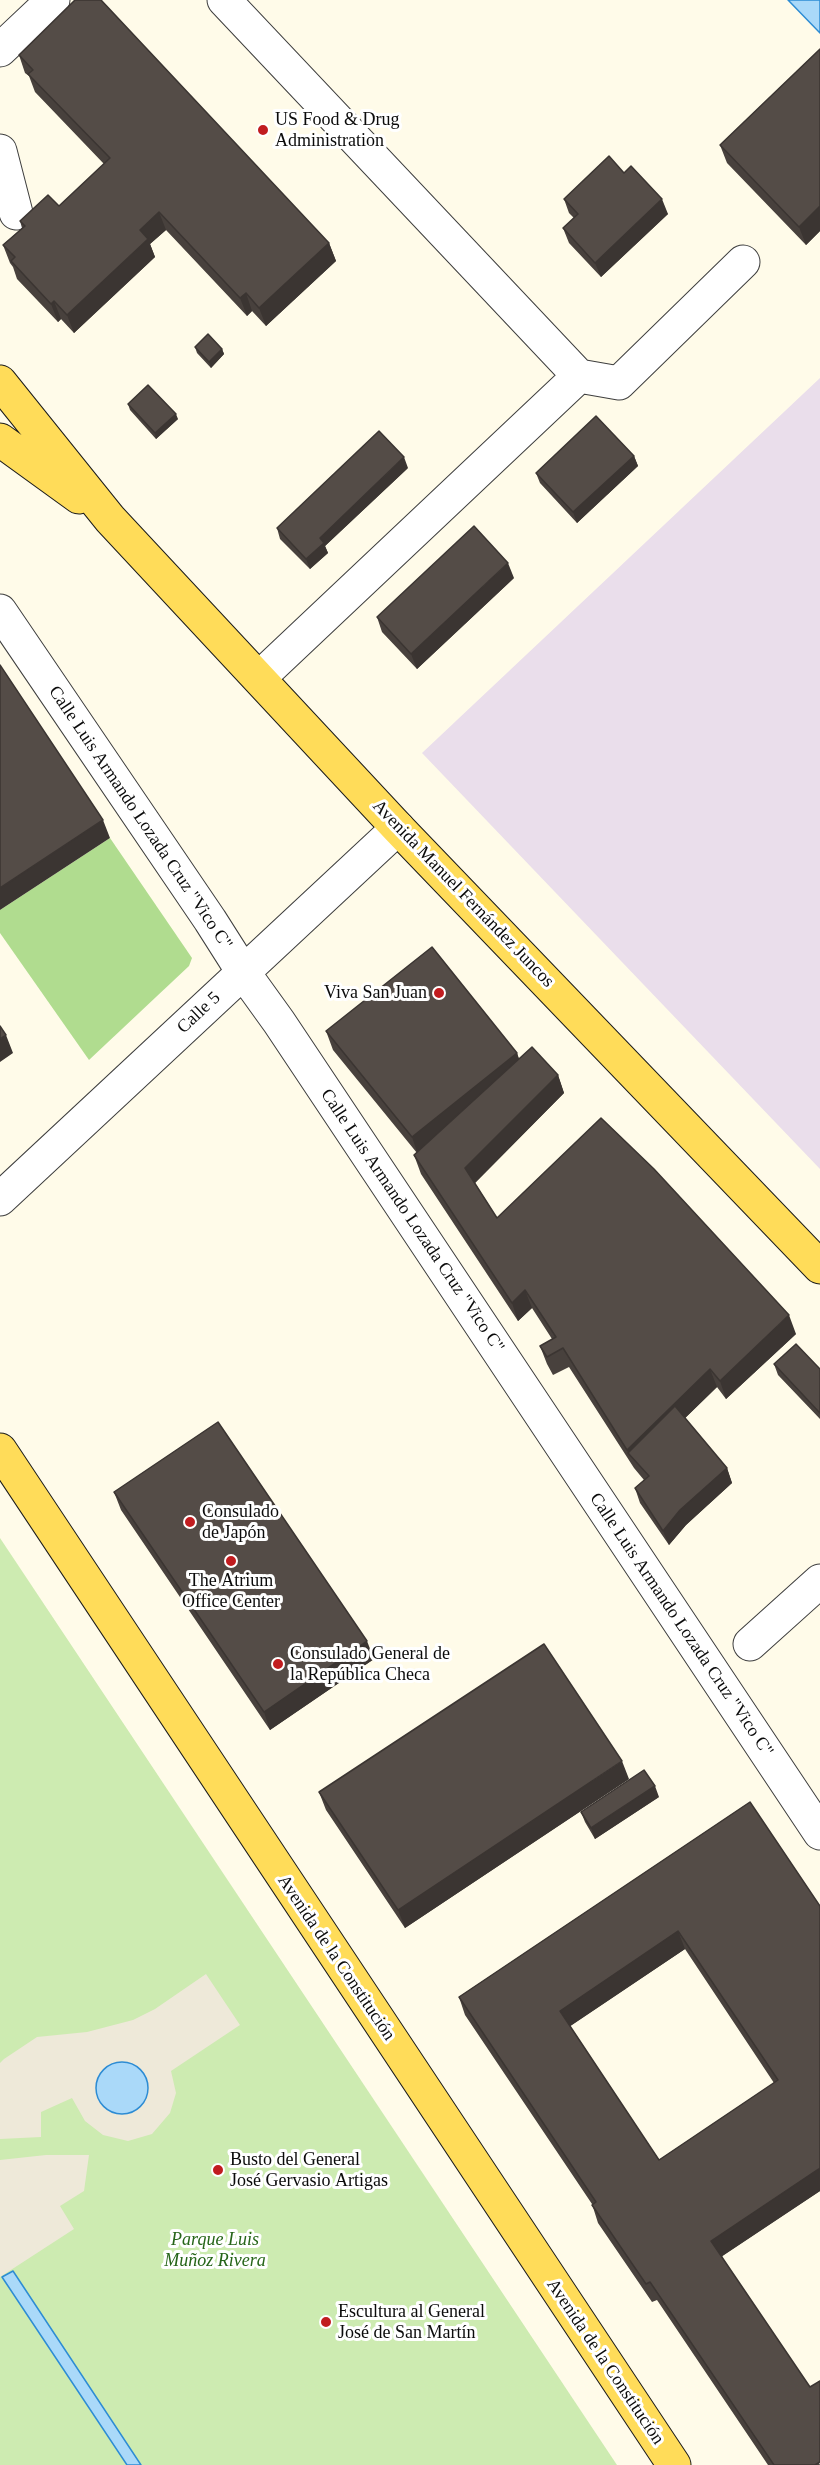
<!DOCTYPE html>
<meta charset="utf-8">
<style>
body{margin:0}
canvas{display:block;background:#fffbe9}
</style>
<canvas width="820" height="2465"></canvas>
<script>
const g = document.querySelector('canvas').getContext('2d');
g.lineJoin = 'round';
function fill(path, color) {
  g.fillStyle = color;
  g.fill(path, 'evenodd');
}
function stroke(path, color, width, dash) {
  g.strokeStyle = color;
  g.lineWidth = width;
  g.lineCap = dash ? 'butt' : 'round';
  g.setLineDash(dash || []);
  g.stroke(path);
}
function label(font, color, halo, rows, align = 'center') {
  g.font = font + ' "Times New Roman",serif';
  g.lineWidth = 6;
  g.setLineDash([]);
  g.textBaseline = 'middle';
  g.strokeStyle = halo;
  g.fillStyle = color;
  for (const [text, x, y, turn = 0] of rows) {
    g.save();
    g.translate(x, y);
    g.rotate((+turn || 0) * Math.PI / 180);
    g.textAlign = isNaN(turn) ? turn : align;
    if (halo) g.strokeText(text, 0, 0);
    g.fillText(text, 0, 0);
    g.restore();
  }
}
fill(new Path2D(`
 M820,378V1169L422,753Z`), '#eadeeb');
fill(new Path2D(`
 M0,1538L617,2465H0Z`), '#cdebb1');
fill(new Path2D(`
 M110,838L192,958L189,966L89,1060L0,933V910Z`), '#b0dc8f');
fill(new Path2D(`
 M206,1974L240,2025L171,2071L176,2093L170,2113L152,2134L128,2141L103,2135L85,2121L72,2098L41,2112V2137L0,2139V2063L4,2059L37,2037L87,2032L133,2020L155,2009Z
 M46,2155H89L84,2191L60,2206L74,2229L0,2277V2160Z`), '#eee9d9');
const water = new Path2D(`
 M788,0H820V33Z
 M96 2088a26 26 0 1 1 52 0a26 26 0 1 1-52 0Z
 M13,2271L141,2465H127L2,2277Z`);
fill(water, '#aad9f9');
stroke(water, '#2d8cd4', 1.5);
const minor = new Path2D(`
 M224,0L579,376
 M0,50L53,0
 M0,151L16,213
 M0,611L210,920L243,972L279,1022L820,1833
 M259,678L579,376L619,383L743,262
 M0,1199L398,828
 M750,1644L820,1581`);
const major = new Path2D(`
 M0,382L110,519L398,828L820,1267
 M0,440L79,497
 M0,1450L674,2465`);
stroke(minor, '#3e3e3e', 35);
stroke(major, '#1c1c1c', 35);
stroke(minor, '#fff', 33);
stroke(major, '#ffdc59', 33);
fill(new Path2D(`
 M820,49V231L806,245L727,163L720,145Z
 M19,55L329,243L336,261L266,326L252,311L247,316L166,230L150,244L155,257L74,333L61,319L58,322L17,279L13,267L10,263L3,245L22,228L20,221L59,206L104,164L35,92L29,76L25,73Z
 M624,173L668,214L601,277L569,243L563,228L574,218L569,213L564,199Z
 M195,347L222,349L224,354L211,368L197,353Z
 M128,404L178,419L156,439L130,410Z
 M634,456L638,466L577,523L540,483L536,473Z
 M408,468L325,546L328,553L310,569L280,539L277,528Z
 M514,578L417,669L382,632L377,617Z
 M326,1031L517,1053L519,1059L558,1075L564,1093L475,1183L497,1218L796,1334L726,1399L717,1387L685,1418L727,1468L732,1483L686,1525L669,1545L640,1503L635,1488L644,1480L634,1468L569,1367L553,1375L547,1364L540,1346L552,1339L532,1308L518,1321L421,1174L414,1155L417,1153L333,1050Z
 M774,1364L820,1369V1419L778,1375Z
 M114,1492L374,1659L270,1730L121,1510Z
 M629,1779L405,1928L326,1810L319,1792Z
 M659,1797L595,1839L585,1822L581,1812Z
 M750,1802L820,2191L722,2256L820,2465H768L657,2300L652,2302L598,2223L592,2204L465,2015L459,1997ZM685,1949L774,2083L659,2160L570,2026Z`), '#48413d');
fill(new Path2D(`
 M662,199L668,214L601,277L595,263Z
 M820,206V231L806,245L799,227Z
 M159,212L166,230L150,244L155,257L74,333L67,315L140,230Z
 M329,243L336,261L266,326L259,308Z
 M246,293L252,311L247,316L240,298Z
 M54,301L61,319L58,322L51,304Z
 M222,349L224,354L211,368L209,362Z
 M176,414L178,419L156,439L155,433Z
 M634,456L638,466L577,523L573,512Z
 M404,457L408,468L325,546L328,553L310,569L306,559L320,538Z
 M508,563L514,578L417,669L411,654Z
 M103,820L110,838L0,910V888Z
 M6,1035L13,1053L0,1062V1039Z
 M517,1053L523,1071L418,1155L412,1137Z
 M558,1075L564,1093L472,1186L465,1168Z
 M525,1290L532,1308L518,1321L512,1303Z
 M789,1315L796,1334L726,1399L720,1381Z
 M710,1369L717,1387L638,1464L628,1453L627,1450Z
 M727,1468L732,1483L686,1525L669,1545L663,1531L680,1510Z
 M367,1641L374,1659L270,1730L264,1712Z
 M622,1761L629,1779L405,1928L398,1910Z
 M655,1786L659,1797L595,1839L591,1828Z
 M678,1931L685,1949L566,2029L560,2011Z
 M820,2168V2191L718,2259L711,2241Z`), '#3b3532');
const building = new Path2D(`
 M75,0H101L329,243L259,308L246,293L240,298L159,212L140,230L148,239L67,315L54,301L51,304L11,261L15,257L3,245L25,226L20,221L48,195L59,206L110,158L28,74L33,70L19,55Z
 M820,49V206L799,227L720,145Z
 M609,156L624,173L631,166L662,199L595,263L563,228L578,214L564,199Z
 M208,334L222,349L209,362L195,347Z
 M148,385L176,414L155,433L128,404Z
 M596,416L634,456L573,512L536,473Z
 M379,431L404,457L320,538L324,543L306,559L277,528Z
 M474,526L508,563L411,654L377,617Z
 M0,665L103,820L0,888Z
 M432,947L517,1053L412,1137L326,1031Z
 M0,1026L6,1035L0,1039Z
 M532,1047L558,1075L465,1168L497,1218L601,1118L654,1169L789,1315L720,1381L710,1369L627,1450L563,1348L547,1357L540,1346L556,1337L525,1290L512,1303L414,1155Z
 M796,1344L820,1369V1413L774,1364Z
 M675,1406L727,1468L680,1510L663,1531L635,1488L649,1476L628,1453Z
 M218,1422L367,1641L264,1712L114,1492Z
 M544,1644L622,1761L398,1910L319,1792Z
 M644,1770L655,1786L591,1828L581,1812Z
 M750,1802L820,1906V2168L711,2241L810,2387L820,2381V2462L815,2465H774L650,2282L646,2284L592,2205L596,2202L459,1997ZM678,1931L778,2080L659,2160L560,2011Z`);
fill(building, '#544c47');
stroke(building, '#3b3532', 1.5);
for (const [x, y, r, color] of [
 [263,130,6,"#c11c1f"],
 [439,993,6,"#c11c1f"],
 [190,1522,6,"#c11c1f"],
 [231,1561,6,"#c11c1f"],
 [278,1664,6,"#c11c1f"],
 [218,2170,6,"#c11c1f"],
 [326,2322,6,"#c11c1f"]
]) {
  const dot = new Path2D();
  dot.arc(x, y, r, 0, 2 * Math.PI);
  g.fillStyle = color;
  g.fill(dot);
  stroke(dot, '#fff', 2);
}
label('18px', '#0b0b0b', '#fff', [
 ["US Food & Drug",275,120],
 ["Administration",275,141],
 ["Viva San Juan",427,993,"right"],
 ["Consulado",202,1512],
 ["de Japón",202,1533],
 ["The Atrium",231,1581,"center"],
 ["Office Center",231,1602,"center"],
 ["Consulado General de",290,1654],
 ["la República Checa",290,1675],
 ["Busto del General",230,2160],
 ["José Gervasio Artigas",230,2181],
 ["Escultura al General",338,2312],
 ["José de San Martín",338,2333]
], 'left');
label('18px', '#0b0b0b', '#fff', [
 ["Calle Luis Armando Lozada Cruz \"Vico C\"",140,818,56],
 ["Avenida Manuel Fernández Juncos",463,894,46],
 ["Calle 5",199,1013,-43],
 ["Calle Luis Armando Lozada Cruz \"Vico C\"",412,1221,56],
 ["Calle Luis Armando Lozada Cruz \"Vico C\"",681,1625,56],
 ["Avenida de la Constitución",336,1958,56],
 ["Avenida de la Constitución",605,2362,56]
]);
label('italic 18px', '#266519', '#fff', [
 ["Parque Luis",215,2240],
 ["Muñoz Rivera",215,2261]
]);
</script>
